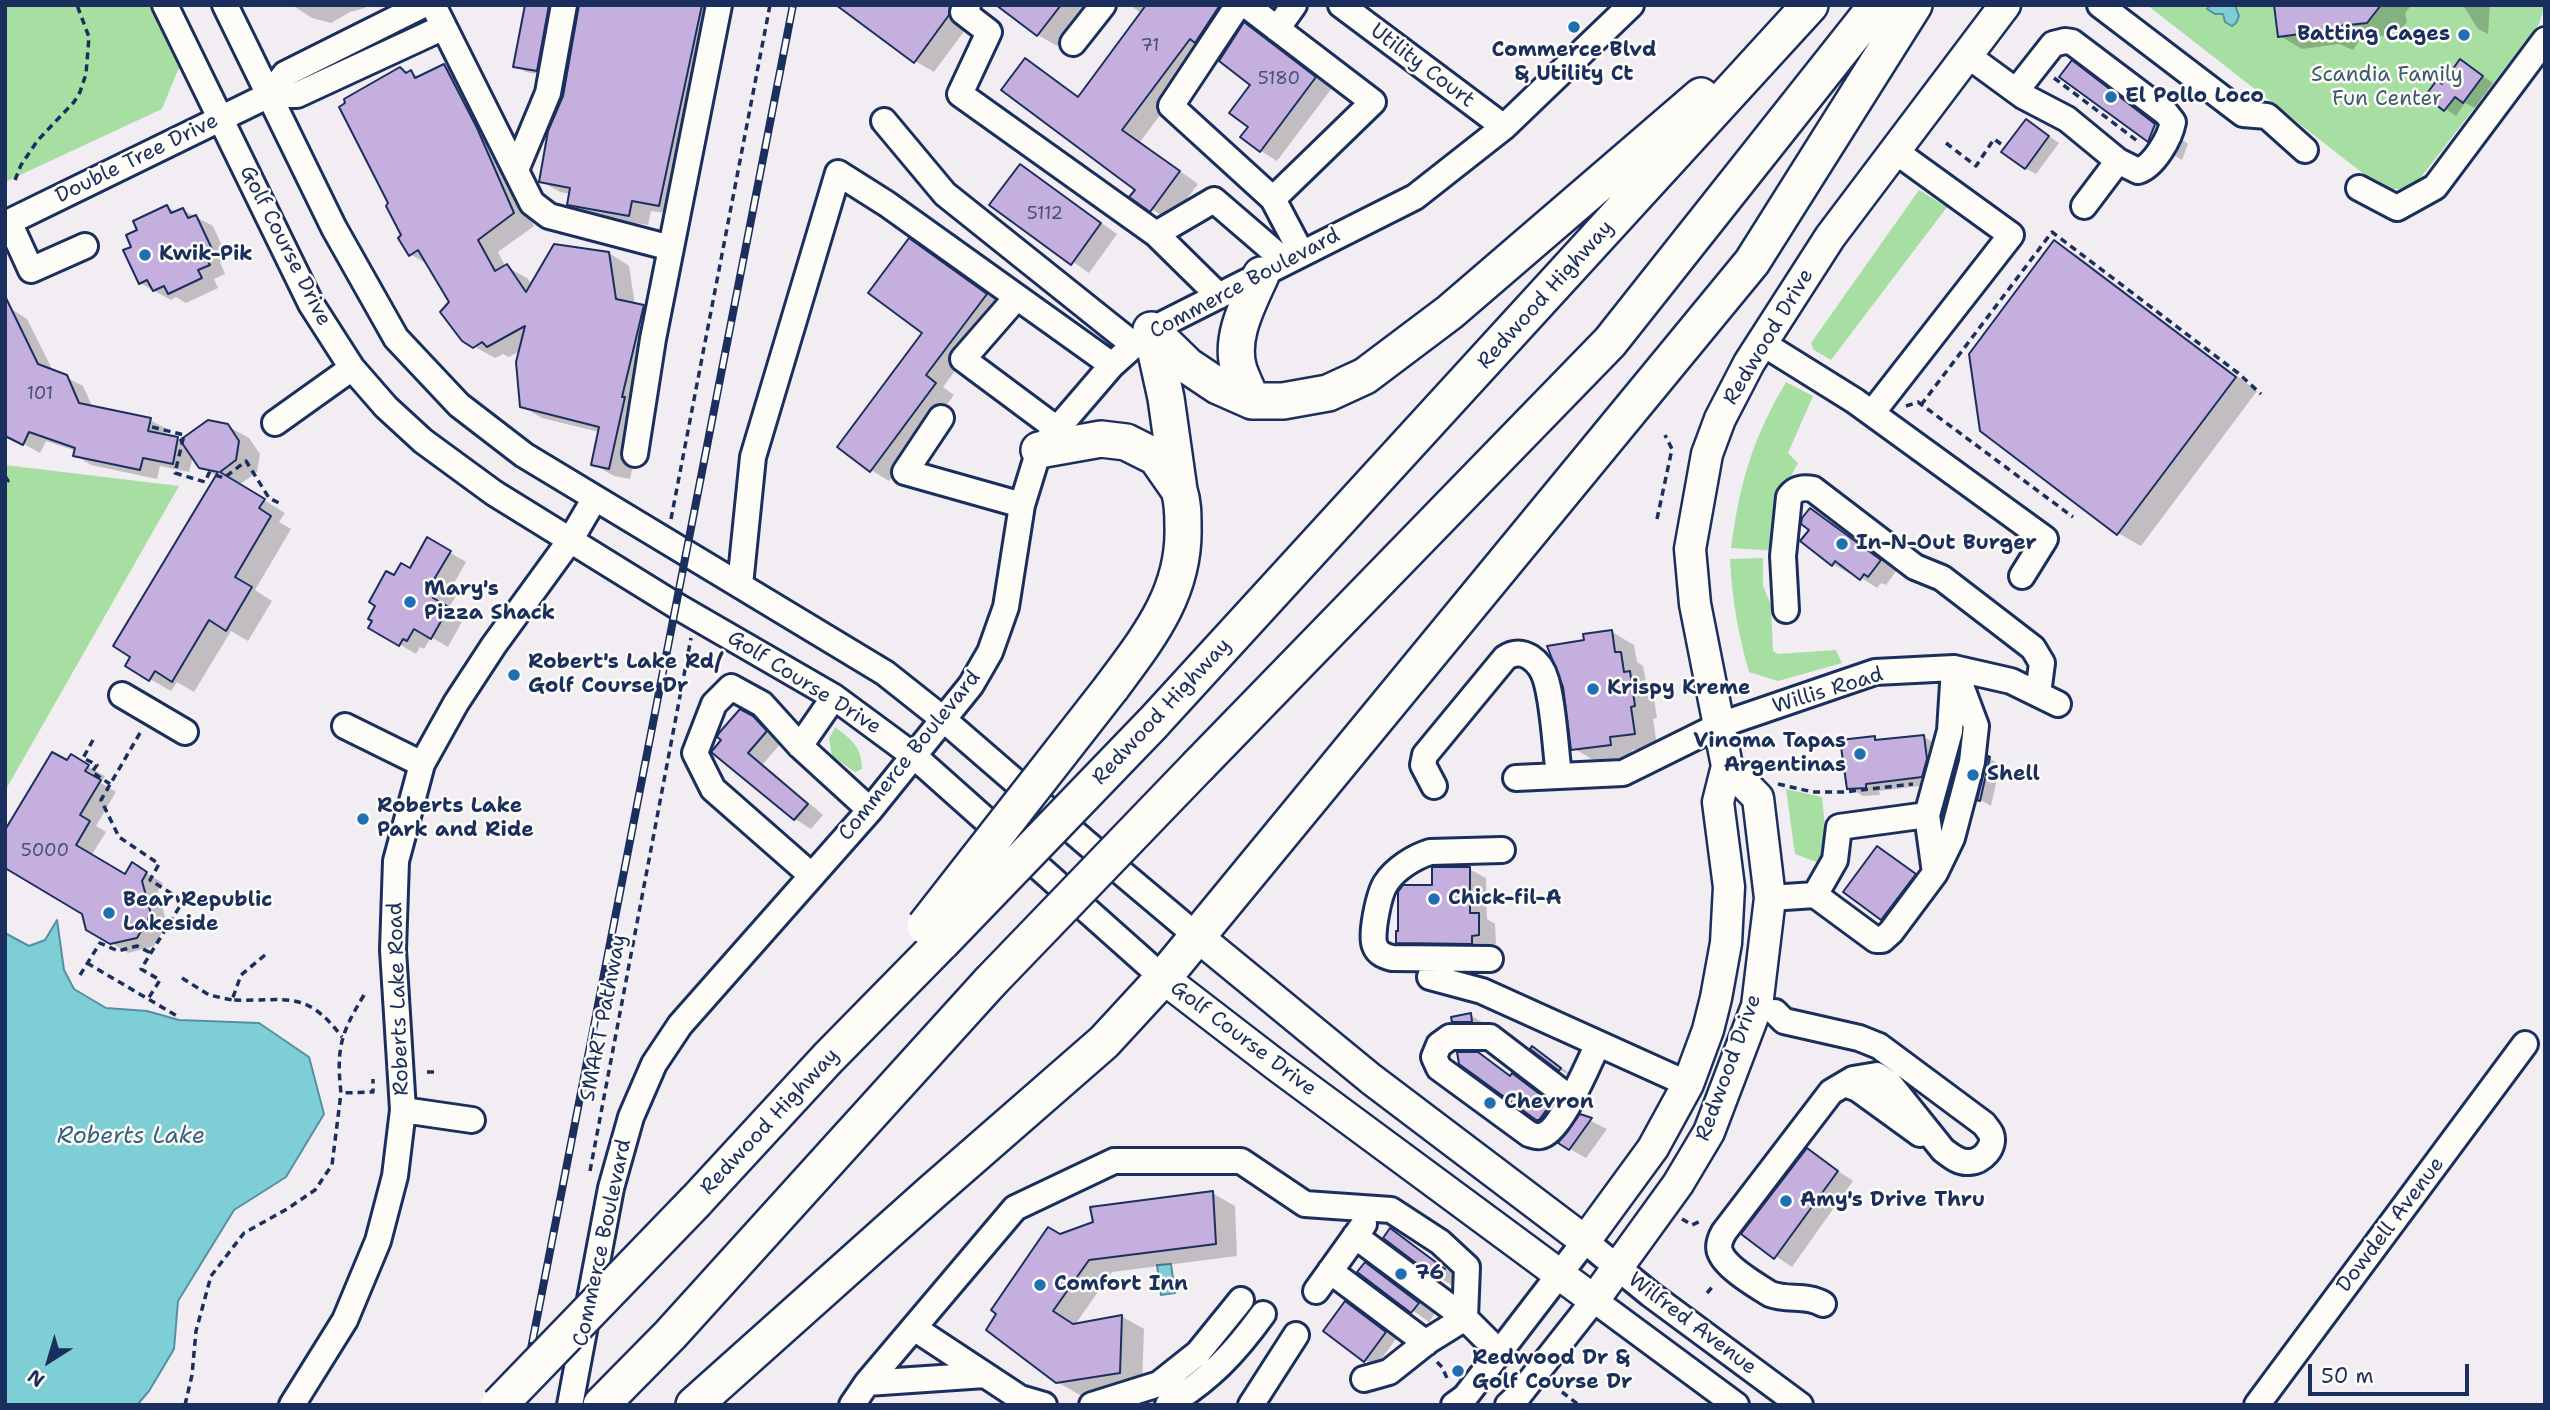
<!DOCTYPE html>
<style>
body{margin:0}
#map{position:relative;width:2550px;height:1410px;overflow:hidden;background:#f2edf2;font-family:"Shantell Sans",sans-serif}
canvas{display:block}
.frame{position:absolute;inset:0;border:7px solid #1b2f5e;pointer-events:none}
.north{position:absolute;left:14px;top:1326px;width:70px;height:70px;-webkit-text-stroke:5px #fdfcf7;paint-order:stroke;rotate:217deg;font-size:19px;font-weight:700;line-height:28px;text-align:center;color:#1b2f5e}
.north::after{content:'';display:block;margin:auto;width:24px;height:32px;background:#1b2f5e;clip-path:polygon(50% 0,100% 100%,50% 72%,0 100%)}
.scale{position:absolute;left:2308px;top:1364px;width:161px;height:32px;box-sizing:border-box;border:4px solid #1b2f5e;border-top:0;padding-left:9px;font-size:21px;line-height:24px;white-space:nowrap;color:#1b2f5e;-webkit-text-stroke:5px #fdfcf7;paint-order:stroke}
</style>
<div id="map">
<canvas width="2550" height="1410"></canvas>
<div class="frame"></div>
<div class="north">N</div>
<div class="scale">50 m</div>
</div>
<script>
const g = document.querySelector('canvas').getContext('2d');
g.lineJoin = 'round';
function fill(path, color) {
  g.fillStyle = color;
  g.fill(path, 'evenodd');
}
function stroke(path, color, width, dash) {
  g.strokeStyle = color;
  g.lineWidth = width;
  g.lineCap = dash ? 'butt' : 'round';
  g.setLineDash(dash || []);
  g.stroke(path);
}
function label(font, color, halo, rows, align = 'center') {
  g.font = font + ' "Shantell Sans",sans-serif';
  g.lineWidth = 5;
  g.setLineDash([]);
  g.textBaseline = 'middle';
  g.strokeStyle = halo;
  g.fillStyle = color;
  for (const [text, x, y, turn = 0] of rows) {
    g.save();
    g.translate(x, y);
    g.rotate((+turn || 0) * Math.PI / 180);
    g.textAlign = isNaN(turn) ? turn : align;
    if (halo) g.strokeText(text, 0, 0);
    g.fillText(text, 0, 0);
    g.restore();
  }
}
fill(new Path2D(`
 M5,5H150L180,65L162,109L5,182Z
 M2147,5H2545L2539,24L2412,189H2383Z
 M1919,190L1947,207L1831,360L1814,350L1811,343Z
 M1786,382L1813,396L1788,453L1798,463L1784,489L1776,551L1731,548C1740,482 1752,440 1786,382Z
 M5,465L179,486L5,791Z
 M1763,558V586L1771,605L1773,651L1778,654L1836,650L1842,663L1778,681L1749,672C1738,634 1732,598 1730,559Z
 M835,727C852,740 862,747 862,769L855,772L832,756L829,739Z
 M1786,789L1822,797L1828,859L1825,865L1795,854Z`), '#a7dea2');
const water = new Path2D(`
 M2210,5H2235L2239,16L2236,23L2232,26L2225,22L2223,14H2215L2207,9Z
 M57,920L64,970L74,989L106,1008L147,1011L179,1020L259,1023L309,1057L324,1114L286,1177L234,1210L178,1301L174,1349L149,1391L137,1405H5V933L29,946L45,940Z
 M1171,1264L1175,1293L1161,1295L1157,1265Z`);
fill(water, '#7dcfd5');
stroke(water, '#568fa5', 2);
fill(new Path2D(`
 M292,5H365V8L350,12L331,23L312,18Z
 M527,5H551L560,10L548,76L526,72L515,66Z
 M580,5H718L678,215L651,211L648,225L595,217L569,204L570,194L560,192L541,181L564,96Z
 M839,5H978L968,26L934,72L915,61Z
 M999,5H1088L1057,46L1038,35Z
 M1130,5H1242L1140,142L1198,184L1170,221L1132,196L1137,189L1025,60L1080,97L1142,14Z
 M2276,5H2411V6L2405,13L2407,22L2402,28L2394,29L2389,35L2361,38L2353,50L2339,44L2302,49L2280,36Z
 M2463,5H2490L2488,34L2478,29Z
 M1245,25L1261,34L1332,88L1277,161L1261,151Z
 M2461,61L2493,83L2475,108L2465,103L2456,116L2427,96L2443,85Z
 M2072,63L2105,82L2188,144L2182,160L2149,141L2062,77Z
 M444,66L465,78L497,141L534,226L498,252L505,266L527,278L532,285L609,253L629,266L635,305L643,307L664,319L630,479L614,476L593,464L599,432L542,418L521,406L520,351L509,357L503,354L495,358L463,340L451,302L429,265L410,254L390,203L400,69L421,77Z
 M2027,121L2059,143L2036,174L2025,168Z
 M1020,166L1117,234L1089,273L992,205Z
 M167,207L177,213L183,210L213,226L228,259L220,262L225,274L214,279L218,288L186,303L176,297L171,300L140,283L133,248L139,231Z
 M909,240L1004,305L943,387L954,395L889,481L871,470L925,333Z
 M2054,243L2077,255L2257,391L2141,546L2118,533Z
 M5,305L27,319L53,371L83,386L93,408L150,420L167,429L165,436L182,441L227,426L249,438L260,454L257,472L239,485L285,513L279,522L291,529L255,590L272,601L248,641L231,631L194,692L177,682L171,691L127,666L217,476L200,467L193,456L189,472L160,466L157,479L91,465L75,455L76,451L46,441L40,453L9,436Z
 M1810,510L1897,570L1886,585L1881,583L1877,588L1851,571L1850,574L1833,564L1811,529Z
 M428,540L466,562L449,592L456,596L448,609L464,618L448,647L431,637L424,649L420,647L416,654L370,627L395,578L410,570Z
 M1612,632L1634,645L1637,662L1643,666L1646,682L1652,686L1657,718L1653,719L1657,746L1632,750L1633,758L1595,761L1573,748L1586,642Z
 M740,711L770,728L782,742L763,764L823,815L811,829L795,819L714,752Z
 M1924,737L1938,745L1936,784L1879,791L1880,795L1863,796L1849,788L1874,738L1880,741Z
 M71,757L105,776L101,783L116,792L96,826L106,832L91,856L126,876L133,865L163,883L158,891L167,924L154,946L128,953L88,929L84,913L5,866Z
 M1989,758L2000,765L1991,806L1979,799Z
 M1878,849L1931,885L1899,928L1846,892Z
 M1469,869L1486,878L1487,919L1495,924L1496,944H1488V953L1414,952L1398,942L1400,933L1434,887Z
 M1470,1015L1487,1025L1470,1031L1453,1021Z
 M1533,1049L1549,1058L1577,1079L1560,1070Z
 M1477,1054L1511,1076L1529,1084L1556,1105L1554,1129L1537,1119Z
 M1581,1116L1607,1129L1586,1158L1570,1149Z
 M1807,1150L1853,1181L1792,1267L1743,1234Z
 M1212,1193L1235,1206L1237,1256L1112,1272L1074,1326L1121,1316L1144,1329L1142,1386L1080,1395L1057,1382L988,1329L1060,1236L1095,1223Z
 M1390,1230L1460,1279L1455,1287L1438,1277Z
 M1365,1264L1435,1313L1429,1322L1359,1272Z
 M1346,1303L1396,1339L1376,1366L1365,1360Z`), '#0003');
const building = new Path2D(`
 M525,5H549L537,71L513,67Z
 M579,5H702L659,206L632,201L629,216L567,205L570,188L539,182L548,131L563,96Z
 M836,5H950L949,15L914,63Z
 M996,5H1061L1037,36Z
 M1146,5H1220L1195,43L1190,39L1122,130L1180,171L1150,212L1129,197L1135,190L1001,90L1025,58L1078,97Z
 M2274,5H2381L2367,23L2339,26L2330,39L2315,32L2278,37Z
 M1244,22L1316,77L1260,152L1240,137L1248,127L1229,113L1250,85L1219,61Z
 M2460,59L2483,76L2463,103L2455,97L2444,111L2425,96L2437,80L2442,84Z
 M2072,60L2155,124L2148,142L2059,77Z
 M444,64L477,128L514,213L478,240L495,271L507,264L526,292L554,244L609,252L616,299L644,305L622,397H625L609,469L591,465L599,427L520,407L516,362L525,326L487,347L482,342L473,348L462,341L440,312L449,302L418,250L409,256L398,238L401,235L386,206L388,203L339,107L345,103L344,99L400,67L406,73L411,70L415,78Z
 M2026,119L2049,136L2025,169L2001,152Z
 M1020,164L1101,223L1071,265L989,205Z
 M167,205L171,213L183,208L188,218L196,215L212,249L204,253L210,265L198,270L202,278L168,294L164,286L153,291L147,280L139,284L123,250L131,247L126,235L137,230L133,221Z
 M909,238L987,294L926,375L936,383L870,472L837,447L922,333L868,293Z
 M2054,240L2236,377L2117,535L1980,431L1969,354Z
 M5,296L38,364L67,375L79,403L151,418L148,431L178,437L173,464L143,458L140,470L73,456L75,448L29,432L23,445L5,436Z
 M208,420L228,424L239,441L236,460L220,472L265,499L259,508L271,516L235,577L252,587L226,631L209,620L172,682L155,671L149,681L125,666L130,657L113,646L218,472L199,468L180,440Z
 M1810,508L1881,560L1868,577L1864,574L1860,580L1835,561L1832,566L1800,541L1809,530L1801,524L1802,518Z
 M427,537L451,551L433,581L440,585L433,598L449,607L431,639L414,629L407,641L403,639L399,646L368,628L372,621L368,619L375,606L369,602L386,571L394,575L401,563L410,568Z
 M1612,630L1615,652H1621L1624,672L1630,671L1635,706L1631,707L1635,734L1610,737L1611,745L1571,750L1563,687L1547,646L1584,640L1583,634Z
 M740,709L753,716L767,731L748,753L808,804L794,820L711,752L721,740L717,737L719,733Z
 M1924,735L1927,759L1922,777L1866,784V788L1847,789L1840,740L1875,736V740Z
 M52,752L67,760L71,754L89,765L85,771L101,780L80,815L90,821L76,845L125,874L132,862L147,872L142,881L151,914L137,938L110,944L86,930L82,914L5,868V830Z
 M1988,756L1990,757L1980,801L1977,800Z
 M1877,846L1916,874L1881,920L1843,892Z
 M1432,867H1470V913H1479V935L1472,936V944L1396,943V931H1398V892L1403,885H1432Z
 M1471,1013L1472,1022H1452L1451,1017Z
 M1532,1046L1561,1068L1559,1071L1530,1049Z
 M1457,1052H1478L1510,1076L1512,1073L1541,1095L1537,1099L1551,1104L1539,1120H1536L1459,1064Z
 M1580,1114L1592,1118L1569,1150L1558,1143Z
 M1807,1148L1838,1171L1774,1259L1741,1234Z
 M1213,1191L1216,1244L1089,1260L1053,1311L1073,1324L1122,1315L1120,1373L1056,1383L986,1330L996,1314L991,1310L1048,1227L1060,1234L1093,1222L1090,1207Z
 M1390,1228L1445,1269L1437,1279L1383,1238Z
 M1365,1262L1419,1303L1411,1313L1357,1272Z
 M1345,1301L1386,1332L1364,1362L1323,1331Z`);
fill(building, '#c5afde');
stroke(building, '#1b2f5e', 2);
const minor = new Path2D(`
 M165,5L311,304L352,368L386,407L423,441L494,493L675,605L834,697L914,756L1163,978
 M225,5L334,228L396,338L459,405L524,455L885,673L943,719L1084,841L1198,937
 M433,5L532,203L549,216L671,248
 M968,5L963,12L989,32L960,94L1156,234L1219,296
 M1238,5L1171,106L1273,199
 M1246,5L1373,102L1273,199L1302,254
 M1341,5L1504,127
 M2100,5L2243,114L2267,116L2305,150
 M1277,29L1294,5
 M1073,43L1103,5
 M1967,55L2023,96L2067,119L2118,161L2084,206
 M2016,91L2053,44L2065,41L2072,42L2166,113L2173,122C2170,138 2154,166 2138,171L2118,161
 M269,95H297L444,27
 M884,121L945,194L1134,345
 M516,170L548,93L564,5
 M2359,188L2397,208L2435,187L2545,40
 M9,222L31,270L85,246
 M5,224L269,95L285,74L423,5
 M1156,234L1214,200L1286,262
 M1017,297L963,359L1057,429
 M1762,343L1855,401L2045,539L2022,576
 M1872,413L2011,235L1895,151
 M941,418L905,472L1022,505
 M275,423L352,368
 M635,454L653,339L719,5
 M740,585L753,457L838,173L887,204L1112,365
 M1786,610L1783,556L1789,497C1795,488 1803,487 1813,489L1915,567L1942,578L2033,648L2042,663L2038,694
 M122,695L185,732
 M345,726L422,764
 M800,746L834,697
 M1516,778L1623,773L1720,725L1875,672L1954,668L2011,681L2058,704
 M1434,786L1423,765L1425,755L1505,658C1523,645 1541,662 1546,680C1554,707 1555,746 1559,775
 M1935,873L1952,838L1972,762L1976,726L1957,675
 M811,875L713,789L695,753L714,704L731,687L762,704L800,746L870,810
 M1815,895L1876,940H1882L1891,932L1935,873L1927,815
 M1770,898L1815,895L1835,860L1839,827L1927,815L1950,731L1954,668
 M1490,959L1392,958C1385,956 1378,954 1375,946C1370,936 1379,893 1386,883C1395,869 1414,857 1430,852L1502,850
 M1430,977L1482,991L1688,1084
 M1775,1012L1784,1021L1859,1038L1879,1046L1984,1124C1986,1127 1989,1130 1991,1134C1996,1147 1982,1162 1969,1162C1959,1163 1951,1156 1943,1150L1890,1084L1877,1075L1853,1079L1831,1092L1724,1232C1720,1239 1717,1247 1721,1254C1727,1268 1757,1286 1770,1294C1788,1301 1806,1294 1823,1304
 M1845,1084L1858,1089L1920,1134
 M1571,1099L1490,1037H1450L1439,1045L1434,1057L1439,1068L1529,1134C1533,1135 1536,1137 1540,1136C1560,1134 1589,1062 1598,1044
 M403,1110L472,1120
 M1355,1236L1465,1318L1428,1341L1389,1372L1364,1379
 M1330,1271L1426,1343
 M1316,1291L1364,1224
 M914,1328L1020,1398L1044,1405
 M867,1383L985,1375
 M292,1405L345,1320L378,1241L395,1176L403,1110L393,950L396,861L422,764L456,703L494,645L571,539L595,498
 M570,1405L611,1188L631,1117L654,1064L680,1025L870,810L971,685L990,652L1006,607L1022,505L1039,450L1112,365L1151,330L1415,197L1504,127L1631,5
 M852,1405L867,1383L1015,1208L1114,1161H1241L1305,1204L1391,1210L1440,1242L1467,1267L1465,1318L1499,1352
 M1092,1405L1159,1384L1198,1353L1241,1300
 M1168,1405C1210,1379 1234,1354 1263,1314
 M1251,1405L1296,1335
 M1454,1405L1465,1397L1585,1241L1650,1294L1800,1405
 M1508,1405L1519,1395L1594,1300L1736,1405
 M2257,1405L2525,1044`);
const major = new Path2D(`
 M1198,937L1371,1079L1585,1241L1653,1148L1688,1084L1708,1030L1716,998L1726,943L1729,887L1718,802L1727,766L1695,604L1690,549L1707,454L1720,419L1749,363L1830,237L2005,5
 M1163,978L1276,1065L1594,1300L1678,1184L1709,1132L1757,1006L1770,898L1758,798L1727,766`);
const highway = new Path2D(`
 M1151,330L1188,366L1218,386L1252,401H1283L1328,393L1365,376L1450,312L1701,96
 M1252,401C1248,391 1243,381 1239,370C1229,338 1248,304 1261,275
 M1039,450L1101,439L1126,442L1156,457L1179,490
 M1111,688C1148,638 1185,593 1183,527C1183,514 1183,502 1179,490L1166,398L1151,330
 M1153,723L1810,5
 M1199,765L1610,342L1877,5
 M696,1201L828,1058L942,942
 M601,1405L670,1335L990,982
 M694,1405L931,1193L1104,1042L1163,978L1752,262L1914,5`);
stroke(minor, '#1b2f5e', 30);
stroke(major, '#1b2f5e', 35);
stroke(highway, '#1b2f5e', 40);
stroke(new Path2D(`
 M2054,78L2140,143
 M1946,143L1976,166L1994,139L2001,144
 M15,180L21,165L38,140L74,102L80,92L86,74L89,37L77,5
 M1921,405L2052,232L2238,373L2261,394
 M1906,406L1918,402L2073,517
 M152,427L184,435L175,473L205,482L209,473L224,478L246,461L269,498L279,503
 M5,476L8,481L5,487
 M671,519L770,5
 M1657,519L1672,449L1665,435
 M140,733L101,800L119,837L159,864L150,880L177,897L180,906L141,969L160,980L148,999
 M93,740L83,758L97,765L92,772L110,784
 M1778,784L1813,792H1844L1913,784
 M265,955L241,975L232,1000C286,1002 305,988 342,1037
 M87,963L177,1016
 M80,975L100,943L118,951L137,946L151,953
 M182,978L209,995L232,1000
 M364,995C341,1033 336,1048 341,1093L373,1092V1079
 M427,1072H436
 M590,1171L691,638
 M1682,1219L1692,1225L1703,1220
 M1707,1293L1715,1284
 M1437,1362L1442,1367L1447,1378
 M1562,1392L1579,1405
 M185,1405L192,1375L196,1331L211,1276L244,1233L287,1209L315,1190L332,1165L341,1093`), '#1b2f5e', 3.5, [7, 5]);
stroke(minor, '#fdfcf7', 24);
stroke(major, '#fdfcf7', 30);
stroke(highway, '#fdfcf7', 35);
const rail = new Path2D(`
 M520,1405L793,5`);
stroke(rail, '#1b2f5e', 8);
stroke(rail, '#fdfcf7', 5, [16]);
const highwayBridge = new Path2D(`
 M925,926L1111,688
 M942,942L1153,723
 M990,982L1199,765
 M499,1405L696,1201`);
stroke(highwayBridge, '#1b2f5e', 40, []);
stroke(highwayBridge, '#fdfcf7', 35);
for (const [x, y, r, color] of [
 [1574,27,7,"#1f6fb2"],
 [2464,35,7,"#1f6fb2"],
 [2111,97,7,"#1f6fb2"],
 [145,255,7,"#1f6fb2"],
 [1842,544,7,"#1f6fb2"],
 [410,602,7,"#1f6fb2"],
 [514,675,7,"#1f6fb2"],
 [1593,689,7,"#1f6fb2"],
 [1860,754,7,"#1f6fb2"],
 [1973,775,7,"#1f6fb2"],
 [363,819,7,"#1f6fb2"],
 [1434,899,7,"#1f6fb2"],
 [109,913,7,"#1f6fb2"],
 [1490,1103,7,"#1f6fb2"],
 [1786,1201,7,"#1f6fb2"],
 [1401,1274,7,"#1f6fb2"],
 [1040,1285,7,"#1f6fb2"],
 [1458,1371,7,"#1f6fb2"]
]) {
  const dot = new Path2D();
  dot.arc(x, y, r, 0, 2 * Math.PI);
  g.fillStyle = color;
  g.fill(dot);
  stroke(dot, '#fdfcf7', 2.5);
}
label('18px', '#464f7e', null, [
 ["71",1150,46],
 ["5180",1279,79],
 ["5112",1045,214],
 ["101",40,394],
 ["5000",45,851]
]);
label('bold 21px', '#1b2f5e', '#fdfcf7', [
 ["Batting Cages",2450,35,"right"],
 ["Commerce Blvd",1574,51,"center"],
 ["& Utility Ct",1574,75,"center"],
 ["El Pollo Loco",2125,97],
 ["Kwik-Pik",159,255],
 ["In-N-Out Burger",1856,544],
 ["Mary's",424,590],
 ["Pizza Shack",424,614],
 ["Robert's Lake Rd/",528,663],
 ["Golf Course Dr",528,687],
 ["Krispy Kreme",1607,689],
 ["Vinoma Tapas",1846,742,"right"],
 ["Argentinas",1846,766,"right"],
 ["Shell",1987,775],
 ["Roberts Lake",377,807],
 ["Park and Ride",377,831],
 ["Chick-fil-A",1448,899],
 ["Bear Republic",123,901],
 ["Lakeside",123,925],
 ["Chevron",1504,1103],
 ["Amy's Drive Thru",1800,1201],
 ["76",1415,1274],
 ["Comfort Inn",1054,1285],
 ["Redwood Dr &",1472,1359],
 ["Golf Course Dr",1472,1383]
], 'left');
label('21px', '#1b2f5e', '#fdfcf7', [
 ["Utility Court",1422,66,37],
 ["Double Tree Drive",137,159,-26],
 ["Golf Course Drive",285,246,63],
 ["Commerce Boulevard",1245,284,-28],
 ["Redwood Highway",1546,295,-48],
 ["Redwood Drive",1769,337,-59],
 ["Golf Course Drive",804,683,32],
 ["Willis Road",1828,691,-17],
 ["Redwood Highway",1162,712,-47],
 ["Commerce Boulevard",910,756,-51],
 ["Roberts Lake Road",399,999,-92],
 ["SMART Pathway",604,1018,-79],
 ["Golf Course Drive",1243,1039,37],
 ["Redwood Drive",1729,1068,-70],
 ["Redwood Highway",770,1122,-47],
 ["Dowdell Avenue",2391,1225,-53],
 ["Commerce Boulevard",603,1243,-78],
 ["Wilfred Avenue",1692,1324,37]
]);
label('21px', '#3e5b6f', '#fdfcf7', [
 ["Scandia Family",2387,76],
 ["Fun Center",2387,100]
]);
label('italic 23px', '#385f82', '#fdfcf7', [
 ["Roberts Lake",131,1137]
]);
</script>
